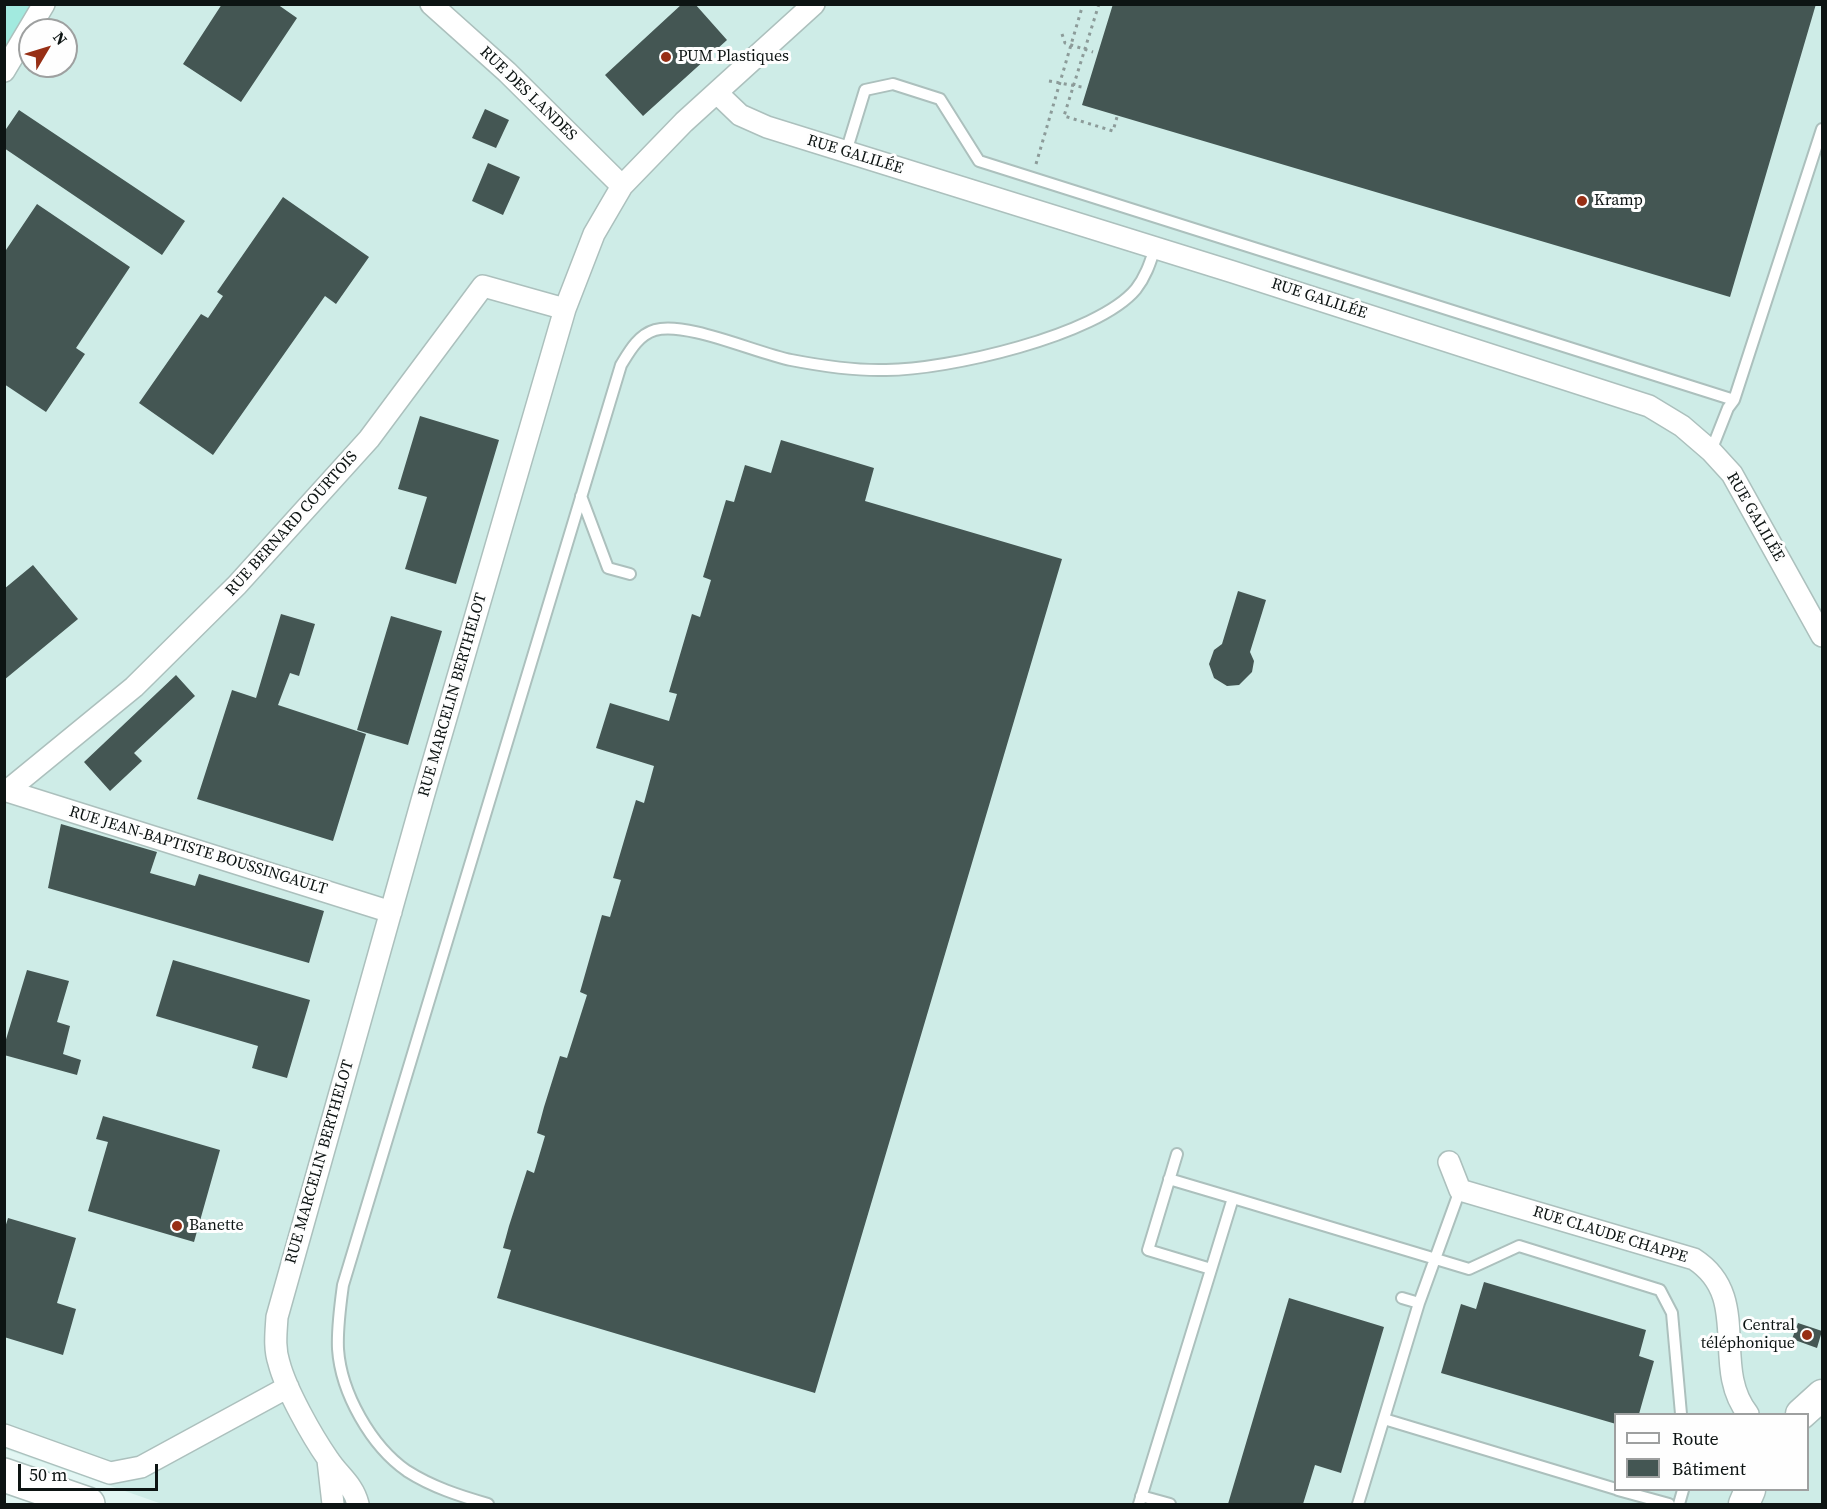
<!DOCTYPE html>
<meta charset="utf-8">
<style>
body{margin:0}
#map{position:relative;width:1827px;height:1509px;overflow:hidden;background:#e2f6f3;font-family:"Source Serif 4",serif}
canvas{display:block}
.frame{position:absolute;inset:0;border:6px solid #0d1413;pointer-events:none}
.legend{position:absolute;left:1614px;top:1413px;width:195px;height:78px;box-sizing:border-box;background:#fefefe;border:2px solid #9ea0a0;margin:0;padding:8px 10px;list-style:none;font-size:18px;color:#0d1413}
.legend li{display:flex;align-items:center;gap:12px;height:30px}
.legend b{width:30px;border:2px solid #9ea0a0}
.north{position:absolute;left:18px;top:18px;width:60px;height:60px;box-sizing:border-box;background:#fefefe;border:2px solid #9ea0a0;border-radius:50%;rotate:52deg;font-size:16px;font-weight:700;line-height:24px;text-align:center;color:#0d1413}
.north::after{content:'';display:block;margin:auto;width:21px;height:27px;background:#972f15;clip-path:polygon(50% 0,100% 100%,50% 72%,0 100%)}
.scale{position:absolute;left:18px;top:1464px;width:140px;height:27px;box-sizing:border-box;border:3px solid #0d1413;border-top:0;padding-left:8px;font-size:18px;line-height:21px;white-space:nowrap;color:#0d1413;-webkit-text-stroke:4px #fefefe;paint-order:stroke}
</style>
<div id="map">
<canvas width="1827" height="1509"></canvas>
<div class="frame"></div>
<ul class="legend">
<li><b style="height:8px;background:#fff"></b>Route</li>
<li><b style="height:16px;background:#445653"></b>Bâtiment</li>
</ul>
<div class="north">N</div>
<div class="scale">50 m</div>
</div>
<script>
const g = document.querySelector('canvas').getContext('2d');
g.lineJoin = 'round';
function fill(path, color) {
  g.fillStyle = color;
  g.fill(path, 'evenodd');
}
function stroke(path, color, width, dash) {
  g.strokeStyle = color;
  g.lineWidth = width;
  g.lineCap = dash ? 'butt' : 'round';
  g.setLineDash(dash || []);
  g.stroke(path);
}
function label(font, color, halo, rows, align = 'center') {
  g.font = font + ' "Source Serif 4",serif';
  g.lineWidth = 6;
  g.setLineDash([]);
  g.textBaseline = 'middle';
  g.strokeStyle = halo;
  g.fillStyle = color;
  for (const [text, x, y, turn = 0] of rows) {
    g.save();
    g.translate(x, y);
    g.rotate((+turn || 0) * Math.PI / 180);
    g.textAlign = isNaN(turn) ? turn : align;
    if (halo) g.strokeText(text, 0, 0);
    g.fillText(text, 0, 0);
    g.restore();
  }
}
fill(new Path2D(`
 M5,5H1822V1504H162L5,1449ZM30,30H66V66H30ZM1616,1414H1808V1490H1616Z`), '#ceece7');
fill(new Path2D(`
 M5,5H33L5,51Z`), '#a2eadf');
fill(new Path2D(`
 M222,4H277L297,18L241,102L183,64Z
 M682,4H695L727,40L643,116L605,75Z
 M1113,4H1816L1730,297L1082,105Z
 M485,109L509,120L496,148L472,138Z
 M19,110L185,221L162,255L4,148V132Z
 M488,163L520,177L503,215L472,201Z
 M283,197L369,257L336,304L325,296L213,455L139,403L201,314L208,318L223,296L217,292Z
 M37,204L130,267L76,348L85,354L46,412L4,384V253Z
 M420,416L499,440L456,584L405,569L427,497L398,489Z
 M781,440L874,468L865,501L1062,559L815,1393L497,1298L511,1250L503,1248L509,1226L527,1170L534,1173L545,1136L537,1133L544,1107L560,1056L567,1058L587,995L580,992L602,915L610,917L621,880L613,878L636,800L644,803L654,766L596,748L610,703L669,721L677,694L669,692L692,614L700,617L711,580L703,577L726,500L734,502L745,465L771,473Z
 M33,565L78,619L4,680V589Z
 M1238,591L1266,600L1250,652L1254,661L1252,672L1239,685L1227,686L1214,678L1209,664L1214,650L1222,644Z
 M281,614L315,624L299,676L290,673L278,705L366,734L333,841L197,799L232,690L256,698Z
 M391,616L442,631L408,745L357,730Z
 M176,675L195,696L134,753L142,761L110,791L84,762Z
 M61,824L157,852L150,873L195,886L199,874L324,911L309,963L48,888Z
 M173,960L310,1000L287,1078L252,1068L258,1046L156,1016Z
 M27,970L69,981L57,1022L70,1026L63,1054L81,1060L77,1075L4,1055V1046Z
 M103,1116L220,1150L194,1242L88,1211L108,1142L96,1139Z
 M8,1218L76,1238L57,1303L76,1309L63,1355L4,1337V1231Z
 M1484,1282L1646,1330L1639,1356L1654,1361L1639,1414H1616V1424L1441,1373L1461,1304L1476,1309Z
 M1289,1298L1384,1327L1341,1473L1315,1465L1303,1504H1228Z
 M1798,1323L1822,1331L1817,1348L1792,1339Z`), '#445653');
const service = new Path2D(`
 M846,152L865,90L893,84L940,99L979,161L1734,400L1822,129
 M1711,451L1728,408L1734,400
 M581,496L608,568L630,574
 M1177,1154L1148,1250L1211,1269
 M1169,1179L1233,1198
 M1402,1298L1419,1303
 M1384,1419L1616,1489
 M1618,1490L1669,1504
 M1141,1496L1170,1504
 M488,1504C460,1496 432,1487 407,1471C371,1446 341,1393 338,1349C337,1328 340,1307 343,1285L621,365C629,352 638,335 655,330C686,321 756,353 791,360C822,366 854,371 886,370C946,370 1097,336 1136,289C1146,276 1150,263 1155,248
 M1139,1504L1233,1198L1469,1269L1519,1246L1660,1290L1672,1313L1681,1414
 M1358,1504L1419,1303L1460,1190
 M1679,1504L1683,1490`);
const minor = new Path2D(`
 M431,4L507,72L622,186
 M4,71L44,4
 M717,93L740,115L767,127L1233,272L1649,406L1682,426L1711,451L1732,474L1822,636
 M4,790L391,912
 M7,791L134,687L237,585L369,439L483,286L565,309
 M1449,1162L1460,1190L1694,1259C1753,1297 1710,1366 1748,1414
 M4,1435L110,1473L141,1467L288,1387
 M328,1460L333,1504
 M358,1504C353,1484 339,1476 328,1459C312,1436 286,1390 279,1363C274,1348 276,1333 277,1317L423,797L565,309L594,234L622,186L684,122L814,4`);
const secondary = new Path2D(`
 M1801,1414L1822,1395
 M1744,1504L1750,1490`);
const primary = new Path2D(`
 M4,1475L88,1504`);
stroke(service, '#acc0bd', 14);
stroke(minor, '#acc0bd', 24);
stroke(secondary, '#acc0bd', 33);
stroke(primary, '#acc0bd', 36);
stroke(new Path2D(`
 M1099,4L1064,116L1113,131L1117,117
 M1062,34L1065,43L1093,52
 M1049,81L1082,87
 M1036,164L1083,4`), '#8c9b99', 3, [3, 4.5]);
stroke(service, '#fff', 10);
stroke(minor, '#fff', 21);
stroke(secondary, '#fff', 30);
stroke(primary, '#fff', 33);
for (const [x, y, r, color] of [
 [666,57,6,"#972f15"],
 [1582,201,6,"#972f15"],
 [177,1226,6,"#972f15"],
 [1807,1335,6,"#972f15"]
]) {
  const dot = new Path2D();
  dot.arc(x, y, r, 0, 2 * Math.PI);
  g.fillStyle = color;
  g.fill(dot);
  stroke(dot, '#fefefe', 2);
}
label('16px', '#0d1413', '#fefefe', [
 ["PUM Plastiques",678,57],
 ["Kramp",1594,201],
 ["Banette",189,1226],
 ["Central",1795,1326,"right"],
 ["téléphonique",1795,1344,"right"]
], 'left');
label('16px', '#0d1413', '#fefefe', [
 ["RUE DES LANDES",528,94,44],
 ["RUE GALILÉE",855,155,17],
 ["RUE GALILÉE",1319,299,18],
 ["RUE GALILÉE",1755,517,60],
 ["RUE BERNARD COURTOIS",292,524,-48],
 ["RUE MARCELIN BERTHELOT",453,695,-74],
 ["RUE JEAN-BAPTISTE BOUSSINGAULT",198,851,17],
 ["RUE MARCELIN BERTHELOT",320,1162,-74],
 ["RUE CLAUDE CHAPPE",1610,1235,17]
]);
</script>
